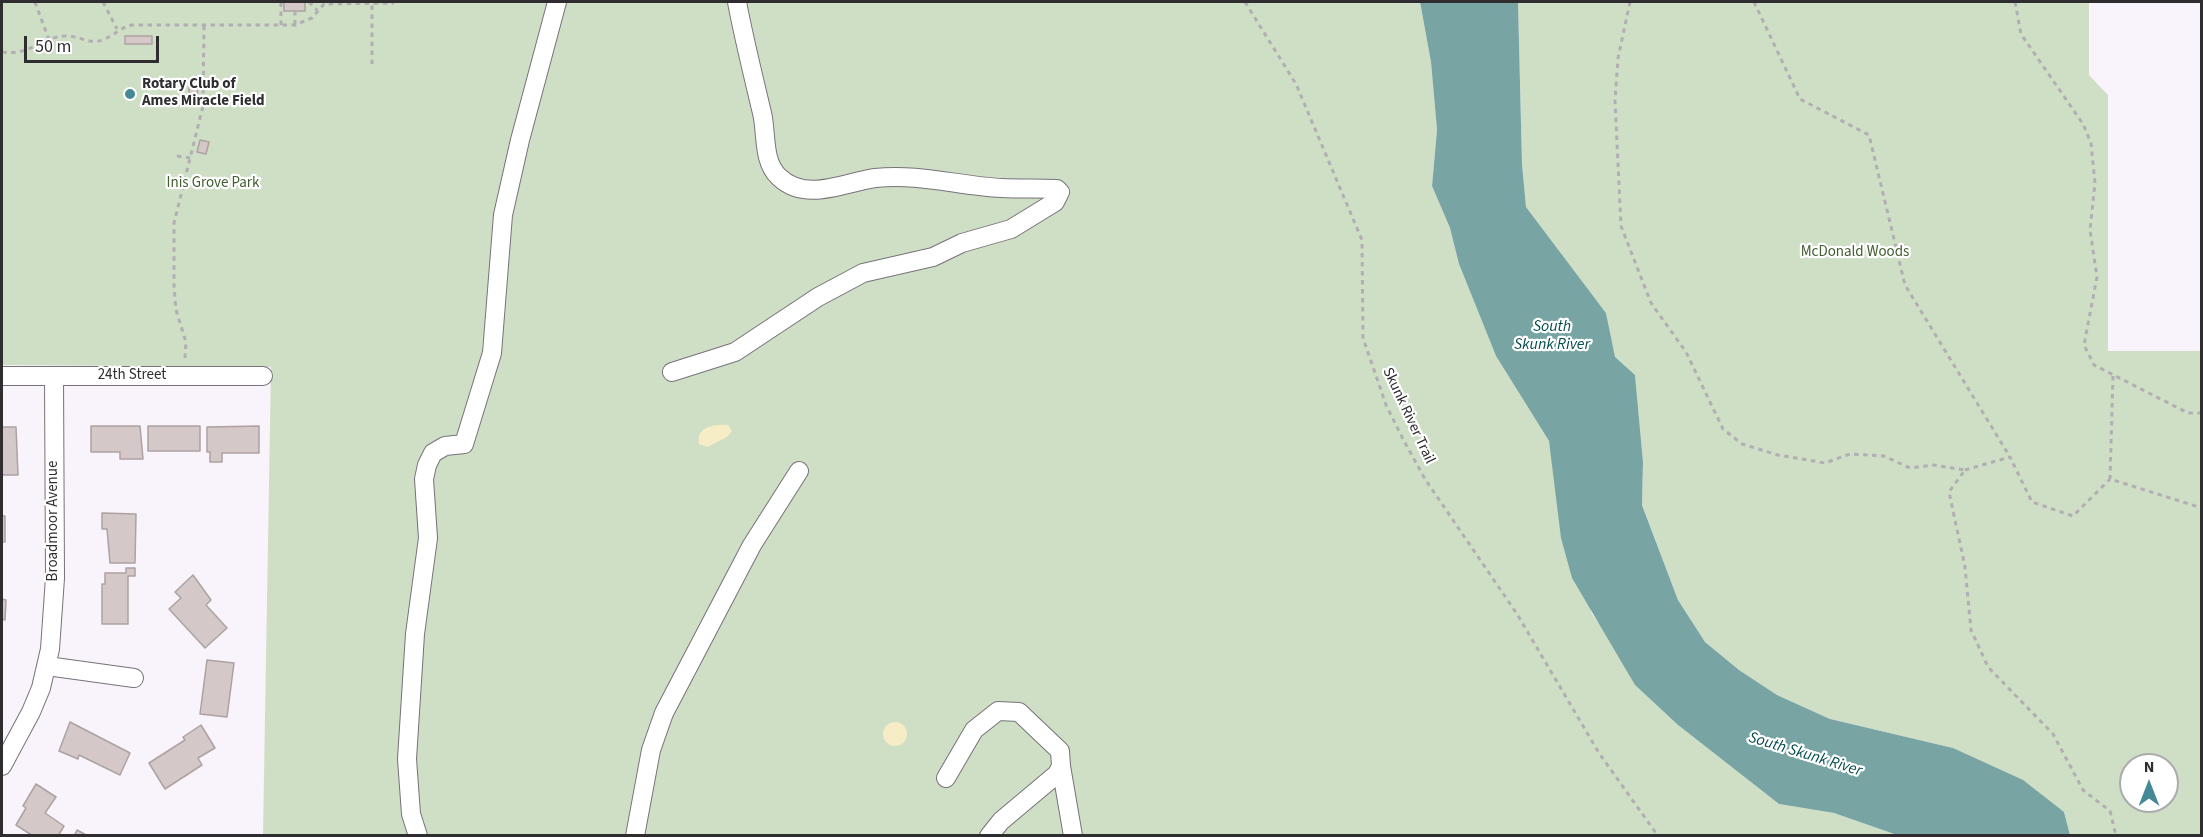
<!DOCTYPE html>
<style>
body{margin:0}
#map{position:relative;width:2203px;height:837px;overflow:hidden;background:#f9f3fb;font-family:"Source Sans 3",sans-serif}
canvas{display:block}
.frame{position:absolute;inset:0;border:3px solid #2f2d30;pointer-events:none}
.north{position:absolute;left:2119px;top:753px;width:60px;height:60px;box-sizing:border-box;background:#fff;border:2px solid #acabac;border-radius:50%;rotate:0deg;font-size:16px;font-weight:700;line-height:24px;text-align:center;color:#2f2d30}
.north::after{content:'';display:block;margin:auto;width:21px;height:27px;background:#448995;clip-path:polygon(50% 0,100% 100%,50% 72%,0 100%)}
.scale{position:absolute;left:24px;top:36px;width:135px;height:27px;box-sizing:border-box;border:3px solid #2f2d30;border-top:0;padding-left:8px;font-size:18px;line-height:21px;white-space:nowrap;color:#2f2d30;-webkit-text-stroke:4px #fff;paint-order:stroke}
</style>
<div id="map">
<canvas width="2203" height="837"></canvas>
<div class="frame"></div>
<div class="north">N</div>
<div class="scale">50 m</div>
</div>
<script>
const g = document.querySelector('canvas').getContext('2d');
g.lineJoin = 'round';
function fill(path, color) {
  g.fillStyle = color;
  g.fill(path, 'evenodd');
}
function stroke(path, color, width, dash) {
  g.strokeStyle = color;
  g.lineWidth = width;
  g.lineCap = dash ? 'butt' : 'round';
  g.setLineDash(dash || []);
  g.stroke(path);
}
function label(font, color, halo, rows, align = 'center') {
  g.font = font + ' "Source Sans 3",sans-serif';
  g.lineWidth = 4.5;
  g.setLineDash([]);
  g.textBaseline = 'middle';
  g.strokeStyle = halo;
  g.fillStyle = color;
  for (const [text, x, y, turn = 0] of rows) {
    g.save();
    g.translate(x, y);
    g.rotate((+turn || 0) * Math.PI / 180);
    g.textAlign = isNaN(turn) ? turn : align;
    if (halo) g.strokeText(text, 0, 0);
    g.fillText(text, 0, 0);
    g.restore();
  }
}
fill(new Path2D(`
 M2,2H1420L1431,62L1437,130L1432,186L1450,228L1459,264L1496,356L1549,441L1556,485L1592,614L1614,645L1635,685L1678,725L1779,804L1834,813L1897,835H263L271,367L2,365Z
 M1518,2H2089V75L2108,95V351H2201V835H2070L2064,812L1953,748L1830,719L1777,695L1739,670L1705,642L1678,600L1642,504L1643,462L1635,375L1615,358L1606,313L1526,207L1522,164ZM2131,765H2167V801H2131Z`), '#cedfc5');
fill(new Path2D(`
 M728,425L732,431C728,439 715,442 708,447L699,444C696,427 713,424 728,425Z
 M883 734a12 12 0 1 1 24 0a12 12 0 1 1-24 0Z`), '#f6ecc6');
fill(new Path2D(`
 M1420,2H1518L1522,164L1526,207L1606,313L1615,357L1635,375L1643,462L1642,505L1678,600L1705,642L1739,670L1777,695L1830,719L1953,748L2023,780L2064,812L2070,835H1897L1834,813L1779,804L1678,725L1635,685L1572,578L1561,538L1549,441L1496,356L1459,264L1450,228L1432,186L1437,130L1431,62Z`), '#78a5a4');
const building = new Path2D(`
 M284,2H305V11H284Z
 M125,36H152V44H125Z
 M197,79L198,105H189V80Z
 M200,140L209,142L206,154L197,152Z
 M91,426H140L143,459H120V452H91Z
 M148,426H200V451H148Z
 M259,426V453H222V462H210V452H207V427Z
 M2,427H16L18,475H2Z
 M102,513L136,514L135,563H110L107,529H102Z
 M2,516H5V542H2Z
 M126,568H135V576H128V624H102V584H105V573H126Z
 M193,575L211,600L206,605L227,628L205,648L169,609L181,598L175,592Z
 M2,599L6,600L5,620L2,619Z
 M207,660L234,663L227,717L200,714Z
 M70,722L130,753L120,775L79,755L78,759L59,751Z
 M201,725L215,748L198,758L202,765L165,789L149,763L185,740L183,737Z
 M36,784L56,797L45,813L64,826L58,836H33L16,825L26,808L23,806Z
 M77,830L88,836H74Z`);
fill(building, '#d4c9c8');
stroke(building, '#ada2a1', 1.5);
const minor = new Path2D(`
 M672,372L735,352L818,297L863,273L933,257L962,243L1011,229L1055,202L1060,192L1057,189C1038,188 1020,189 1002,188C959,186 919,173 875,178C845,182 806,203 779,177C762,161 767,133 762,113C753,75 744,39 737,2
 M2,376H263
 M47,666L134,678
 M2,766L31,712L41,688L50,649L55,578L54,376
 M1061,766L1073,836
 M946,778L974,730L998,711L1019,712L1060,751L1061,766L1057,774L1001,821L989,836
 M418,836L411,814L407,759L415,634L428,538L424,479L427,465L433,453L445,446L464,444L492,353L503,215L520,140L557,2
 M635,836L651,750L664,713L752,545L799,471`);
stroke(minor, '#777279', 20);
stroke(new Path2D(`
 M35,2L49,40
 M103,2L117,29
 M309,2L317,10
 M1245,2L1296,84L1362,240L1363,338L1386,405L1404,441L1425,479L1517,614L1599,753L1658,836
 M1630,2L1618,58L1615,101L1621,226L1651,303L1686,352L1723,429L1742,444L1778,455L1825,463L1850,454L1884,456L1910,468L1933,465L1965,470L1949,492L1965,567L1971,630L1988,667L2053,734L2083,790L2110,811L2116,836
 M1754,2L1800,99L1869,135L1905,285L2010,457
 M2015,2L2021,34L2083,124L2091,143L2095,183L2090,230L2097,277L2084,345L2094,365L2188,413H2202
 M295,11V25
 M281,25V2
 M2,52C32,56 40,37 65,36C77,35 90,45 102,40C114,36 119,28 132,25H295L312,18L324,4L394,3
 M372,64V3
 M177,156L190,158
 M185,358L186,342L176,310L174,287V223L203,106L204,25
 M2113,376L2110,479L2202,508
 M1965,470L2010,457L2032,502L2073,516L2110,479`), '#b2aeb4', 3, [4.5, 4.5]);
stroke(minor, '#fff', 18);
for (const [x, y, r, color] of [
 [130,94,6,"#448995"]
]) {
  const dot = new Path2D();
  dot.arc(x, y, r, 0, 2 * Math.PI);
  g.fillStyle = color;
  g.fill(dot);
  stroke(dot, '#fff', 2);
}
label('bold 15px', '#2f2d30', '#fff', [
 ["Rotary Club of",142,85],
 ["Ames Miracle Field",142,102]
], 'left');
label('15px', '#435f31', '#fff', [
 ["Inis Grove Park",213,184],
 ["McDonald Woods",1855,253]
]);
label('15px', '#2f2d30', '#fff', [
 ["24th Street",132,376],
 ["Skunk River Trail",1408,416,65],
 ["Broadmoor Avenue",54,521,-90]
]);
label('italic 16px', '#054c4d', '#fff', [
 ["South",1552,327],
 ["Skunk River",1552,345],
 ["South Skunk River",1805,755,17]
]);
</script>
